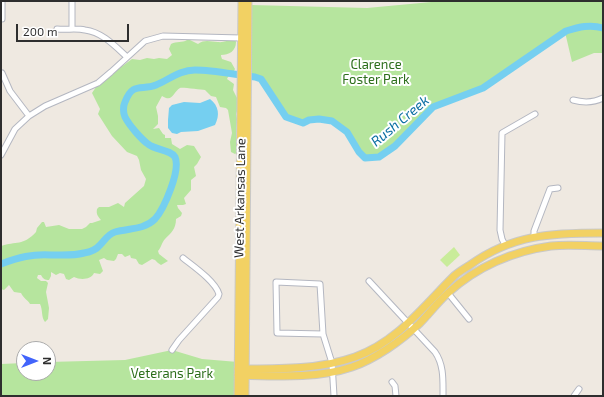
<!DOCTYPE html>
<style>
body{margin:0}
#map{position:relative;width:604px;height:397px;overflow:hidden;background:#efe9e1;font-family:"Exo 2",sans-serif}
canvas{display:block}
.frame{position:absolute;inset:0;border:2px solid #2e2e2e;pointer-events:none}
.north{position:absolute;left:16px;top:341px;width:40px;height:40px;box-sizing:border-box;background:#fff;border:1px solid #ababab;border-radius:50%;rotate:90deg;font-size:11px;font-weight:700;line-height:16px;text-align:center;color:#2e2e2e}
.north::after{content:'';display:block;margin:auto;width:14px;height:18px;background:#4264fb;clip-path:polygon(50% 0,100% 100%,50% 72%,0 100%)}
.scale{position:absolute;left:16px;top:24px;width:113px;height:18px;box-sizing:border-box;border:2px solid #2e2e2e;border-top:0;padding-left:5px;font-size:12px;line-height:14px;white-space:nowrap;color:#2e2e2e;-webkit-text-stroke:3px #fff;paint-order:stroke}
</style>
<div id="map">
<canvas width="604" height="397"></canvas>
<div class="frame"></div>
<div class="north">N</div>
<div class="scale">200 m</div>
</div>
<script>
const g = document.querySelector('canvas').getContext('2d');
g.lineJoin = 'round';
function fill(path, color) {
  g.fillStyle = color;
  g.fill(path, 'evenodd');
}
function stroke(path, color, width, dash) {
  g.strokeStyle = color;
  g.lineWidth = width;
  g.lineCap = dash ? 'butt' : 'round';
  g.setLineDash(dash || []);
  g.stroke(path);
}
function label(font, color, halo, rows, align = 'center') {
  g.font = font + ' "Exo 2",sans-serif';
  g.lineWidth = 4;
  g.setLineDash([]);
  g.textBaseline = 'middle';
  g.strokeStyle = halo;
  g.fillStyle = color;
  for (const [text, x, y, turn = 0] of rows) {
    g.save();
    g.translate(x, y);
    g.rotate((+turn || 0) * Math.PI / 180);
    g.textAlign = isNaN(turn) ? turn : align;
    if (halo) g.strokeText(text, 0, 0);
    g.fillText(text, 0, 0);
    g.restore();
  }
}
fill(new Path2D(`
 M442,1H603V53H594L572,62L565,32L483,88L433,107L395,146L379,157L365,158L359,152L347,132L332,121L319,119L309,120L303,123L286,117L261,79L252,77L251,5L367,8Z
 M187,40H190L198,44C205,39 211,42 218,42C224,43 229,39 235,40L236,42C236,51 229,55 221,55V56L222,59L231,62L235,69L233,73L228,77L227,79L234,84L233,90L237,98L238,108L236,114L237,119L236,135L238,152L235,154L231,152L230,142L232,133L228,110L226,108L220,107L216,97L211,96L205,90C201,90 182,87 180,88C173,92 173,103 162,96L156,107L158,116V124L153,129L159,128L163,134L165,135V138H171L172,144L180,149L187,145L194,146L201,157L197,164L194,167L196,176L191,180V190L184,198L186,204L183,205H177L178,208L182,213L181,216L176,219C176,229 171,233 165,239C162,242 161,248 158,251L159,254L168,261L161,265L158,263L155,260L152,259L142,265L139,264L136,259L131,258L130,255L125,257L122,254H118L116,259L114,261L107,260L104,258L99,260L103,271L100,274L94,273C91,280 80,280 74,277L69,280L66,279L64,274L60,273L56,275L51,272V276L49,280C45,280 43,279 41,275H38L37,278L41,281H46L48,283L46,292L49,308L48,319L45,322C41,317 43,310 40,304H30C27,299 24,299 21,293L14,292L9,285L4,290L1,289V246C16,241 23,246 36,232L37,228L42,222H44L46,227L59,225L69,229H82L86,227L90,223H92L101,220C98,216 96,215 97,209L99,207H109L118,203L124,207L125,203L144,186L146,179L141,170L139,160L137,156L127,152L112,136L98,114L100,109L92,93L98,84L132,59L140,60L147,58L154,59L159,58L167,59L172,55L169,49L171,44C177,41 182,43 187,40Z
 M172,350L202,359L238,362V396H1V364L24,363V373H48V362L125,360Z`), '#b6e59e');
fill(new Path2D(`
 M454,247L460,255L447,267L440,260Z`), '#c9ec9a');
fill(new Path2D(`
 M210,99C219,106 220,115 215,125L198,131L181,132L177,134L172,133L168,128V120L169,108L172,105L184,102L200,103Z`), '#75cff0');
stroke(new Path2D(`
 M1,264C19,257 32,254 51,255C62,255 73,256 84,253C90,252 96,250 100,245C105,240 108,234 115,232C129,228 144,230 155,219C164,209 181,170 175,157C171,150 155,150 148,144C141,139 129,125 125,117C123,113 123,106 125,102C133,81 142,91 156,85C170,79 180,70 195,70C214,70 236,75 255,77L261,79L286,117L303,123L309,120L319,119L332,121L347,132L359,152L365,158L379,157L395,146L433,107L483,88L566,31C579,27 590,24 603,28`), '#75cff0', 7);
const minor = new Path2D(`
 M2,19V1
 M57,29C67,30 76,28 85,30C102,32 115,46 127,57
 M72,29V1
 M2,73L10,91L29,116
 M573,100C584,103 593,103 603,98
 M1,155L15,129L29,116L45,106L98,83L111,72L145,41L163,36L241,38
 M534,236V231L550,189L558,188
 M505,245L502,239L500,230L502,133L535,114
 M369,281L435,352C444,365 443,380 443,396
 M276,282L320,284L323,334L277,333Z
 M448,293L469,319
 M323,334L332,363L334,396
 M172,350L179,340L218,297L219,294C215,281 193,266 183,258
 M392,382L395,386L396,396
 M574,396L579,389`);
const major = new Path2D(`
 M238,369C277,369 318,370 355,357C397,342 423,307 453,277C458,272 464,269 470,265C513,234 552,233 603,233
 M238,375C275,376 317,379 352,367C375,359 401,341 419,324C429,314 437,303 448,293C476,267 513,251 551,246C568,244 586,246 603,246
 M238,396L242,1
 M245,396L248,1`);
stroke(minor, '#b4b7c1', 7);
stroke(major, '#c9c9c9', 9);
stroke(minor, '#fff', 5);
stroke(major, '#f2d163', 7);
label('13px', '#2c6e1b', '#fff', [
 ["Clarence",376,65],
 ["Foster Park",376,80],
 ["Veterans Park",172,374]
]);
label('13px', '#2e2e2e', '#fff', [
 ["West Arkansas Lane",240,198,-89]
]);
label('italic 14px', '#0d6fa3', '#fff', [
 ["Rush Creek",400,121,-40]
]);
</script>
